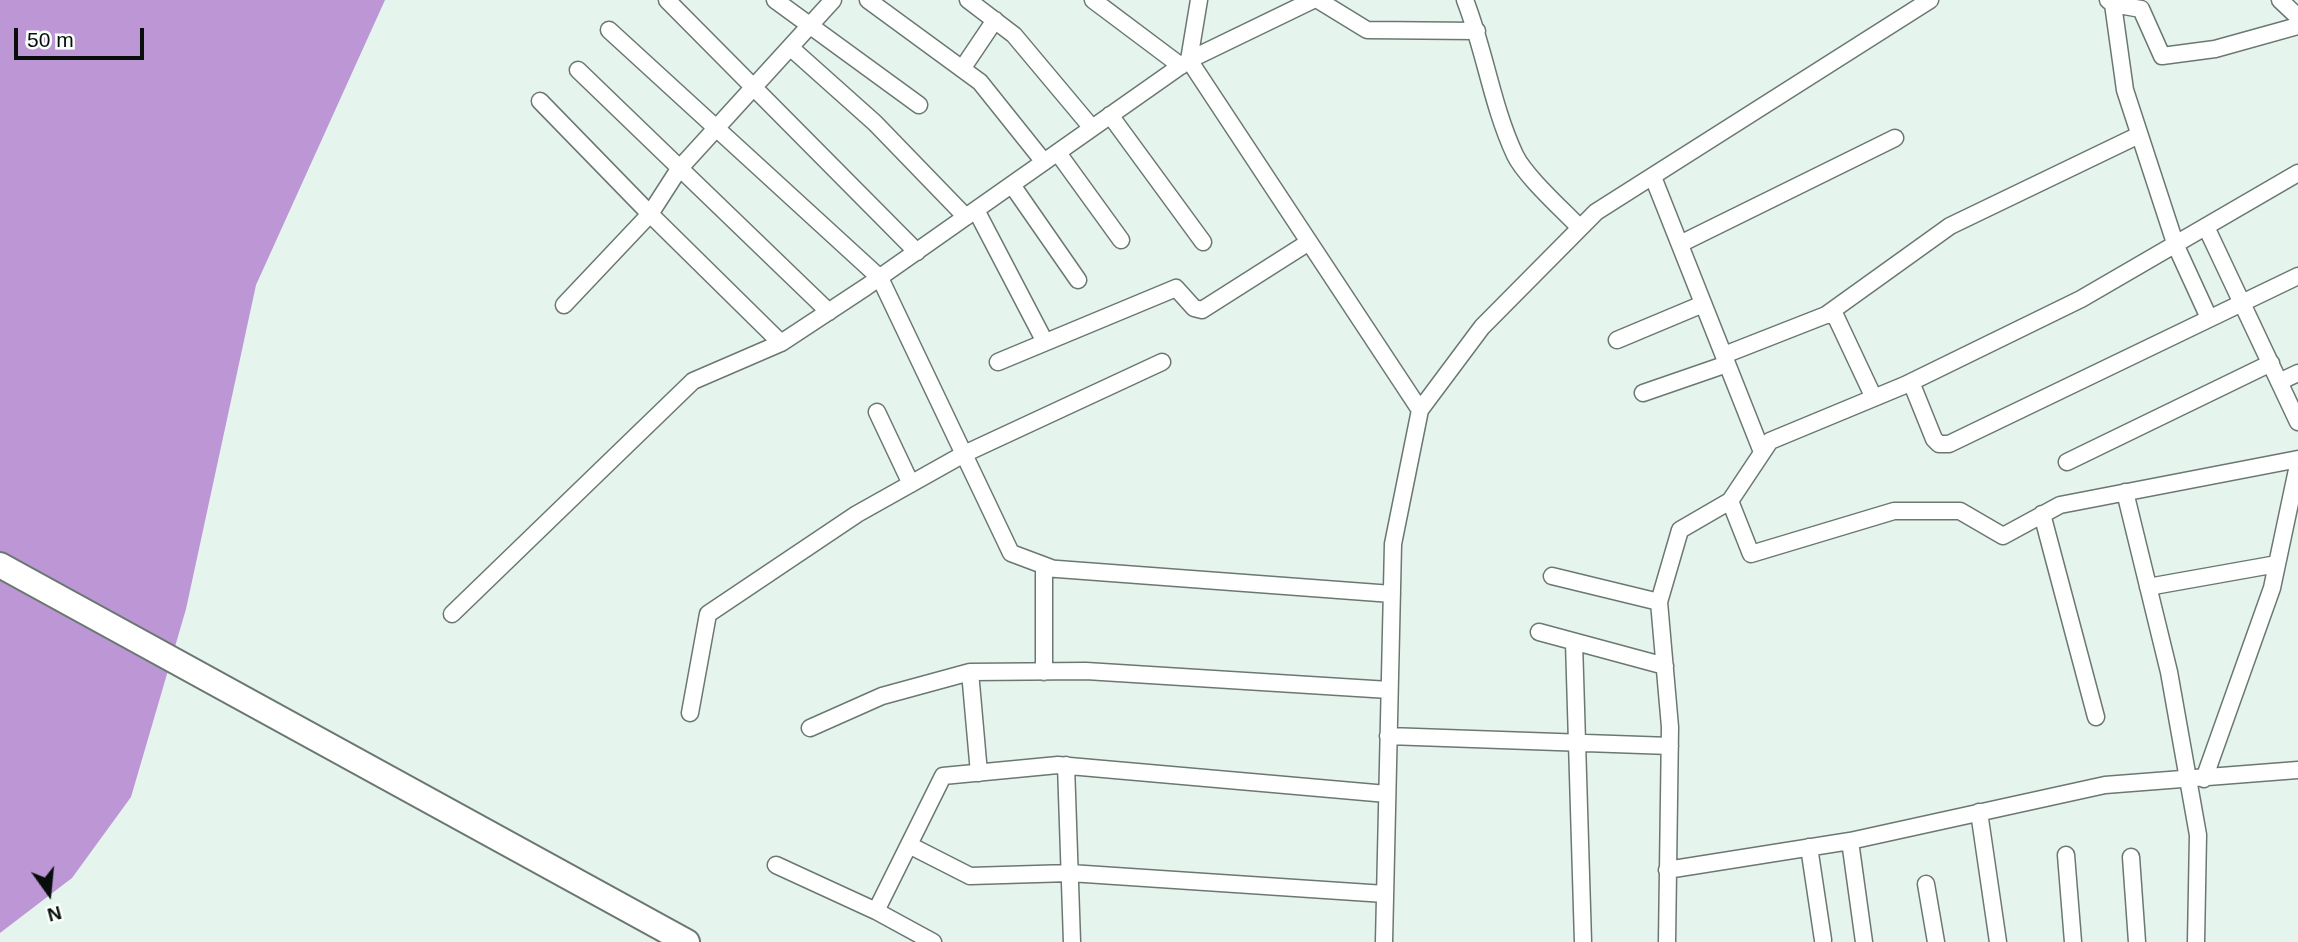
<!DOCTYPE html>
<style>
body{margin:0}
#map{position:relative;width:2298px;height:942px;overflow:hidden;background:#e5f4ed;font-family:Helvetica,sans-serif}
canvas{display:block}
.north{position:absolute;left:14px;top:858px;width:70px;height:70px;-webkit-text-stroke:5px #f9fffc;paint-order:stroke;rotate:165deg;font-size:19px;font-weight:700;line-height:28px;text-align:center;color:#090d0b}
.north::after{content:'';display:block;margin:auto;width:24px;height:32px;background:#090d0b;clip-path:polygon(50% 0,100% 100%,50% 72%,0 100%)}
.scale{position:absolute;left:14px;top:28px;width:130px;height:32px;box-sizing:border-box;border:4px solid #090d0b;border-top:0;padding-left:9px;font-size:21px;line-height:24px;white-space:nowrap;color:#090d0b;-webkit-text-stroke:5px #f9fffc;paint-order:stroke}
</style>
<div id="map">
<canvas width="2298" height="942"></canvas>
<div class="north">N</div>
<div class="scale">50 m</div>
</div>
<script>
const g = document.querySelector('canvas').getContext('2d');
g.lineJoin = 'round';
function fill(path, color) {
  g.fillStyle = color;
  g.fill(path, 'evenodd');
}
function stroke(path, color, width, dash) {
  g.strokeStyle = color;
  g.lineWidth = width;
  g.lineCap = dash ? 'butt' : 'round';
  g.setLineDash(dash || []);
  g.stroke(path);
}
fill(new Path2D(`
 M0,0H385L256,285L186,609L131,797L72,878L0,933Z`), '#bd96d5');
const street = new Path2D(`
 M667,0L917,252
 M775,0L919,105
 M868,0L980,82L1044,162
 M968,0L1014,35L1092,128
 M1093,0L1181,66
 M1199,0L1189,60L1420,410
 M1318,0L1367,30L1477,31
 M1465,0C1485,51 1492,106 1515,155C1525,176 1563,210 1580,228
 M2108,0L2113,4L2141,9L2162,56L2215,49L2298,26
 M2280,0L2298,17
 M2113,4L2125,90L2176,246L2209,318
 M609,30L880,278L1011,553L1051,568
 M791,48L875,123L966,217
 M962,69L995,20
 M578,70L829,312
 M540,101L650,214L564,305
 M1110,115L1203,242
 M1058,153L1121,240
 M1653,177L1762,452
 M1012,185L1078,280
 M976,210L1045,342
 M2207,229L2298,422
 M1680,244L1895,138
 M1826,315L1950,226L2139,135
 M1617,340L1703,304
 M781,343L650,214L679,169L833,0
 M1724,355L1826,315H1835L1874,398
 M998,362L1176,288L1194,308L1202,310L1309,242
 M1911,382L1934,439L1939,444H1949L2298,276
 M2279,382L2298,373
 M1643,393L1727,364
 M877,412L911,484
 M2067,462L2271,363
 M2125,492L2169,672L2198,835L2196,942
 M1730,501L1751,554L1894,511H1960L2003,536L2060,505L2298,459
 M2042,514L2096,717
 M1552,576L1659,602
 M2148,587L2277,564
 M452,614L693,381L781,343L866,287L1189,60L1313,0
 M1539,632L1665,666
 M1574,642L1583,942
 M1044,672V568L1392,594
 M690,713L708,614L857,514L964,454L1162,362
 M810,728L882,696L970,672
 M1388,736L1670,746
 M1066,765L1072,942
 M979,773L970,672L1086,671L1389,690
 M2204,779L2272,588L2298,465
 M1979,812L1998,942
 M909,845L970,876L1070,873L1385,894
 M1809,847L1823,940
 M2066,855L2073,942
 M2131,857L2137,942
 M776,865L876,911
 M1667,870L1850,841
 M1926,884L1936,942
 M933,942L876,911L943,776L1058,765L1387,794
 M1384,942L1393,544L1420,410L1482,327L1596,212L1930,0
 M1667,942L1670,727L1659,602L1680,530L1730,501L1770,441L1905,385L2081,299L2298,173
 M1864,942L1850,841L2105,785L2298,770`);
const primary = new Path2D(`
 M0,565L687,942`);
stroke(street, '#6b7872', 19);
stroke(primary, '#6b7872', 28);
stroke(street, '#fff', 16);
stroke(primary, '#fff', 24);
</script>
